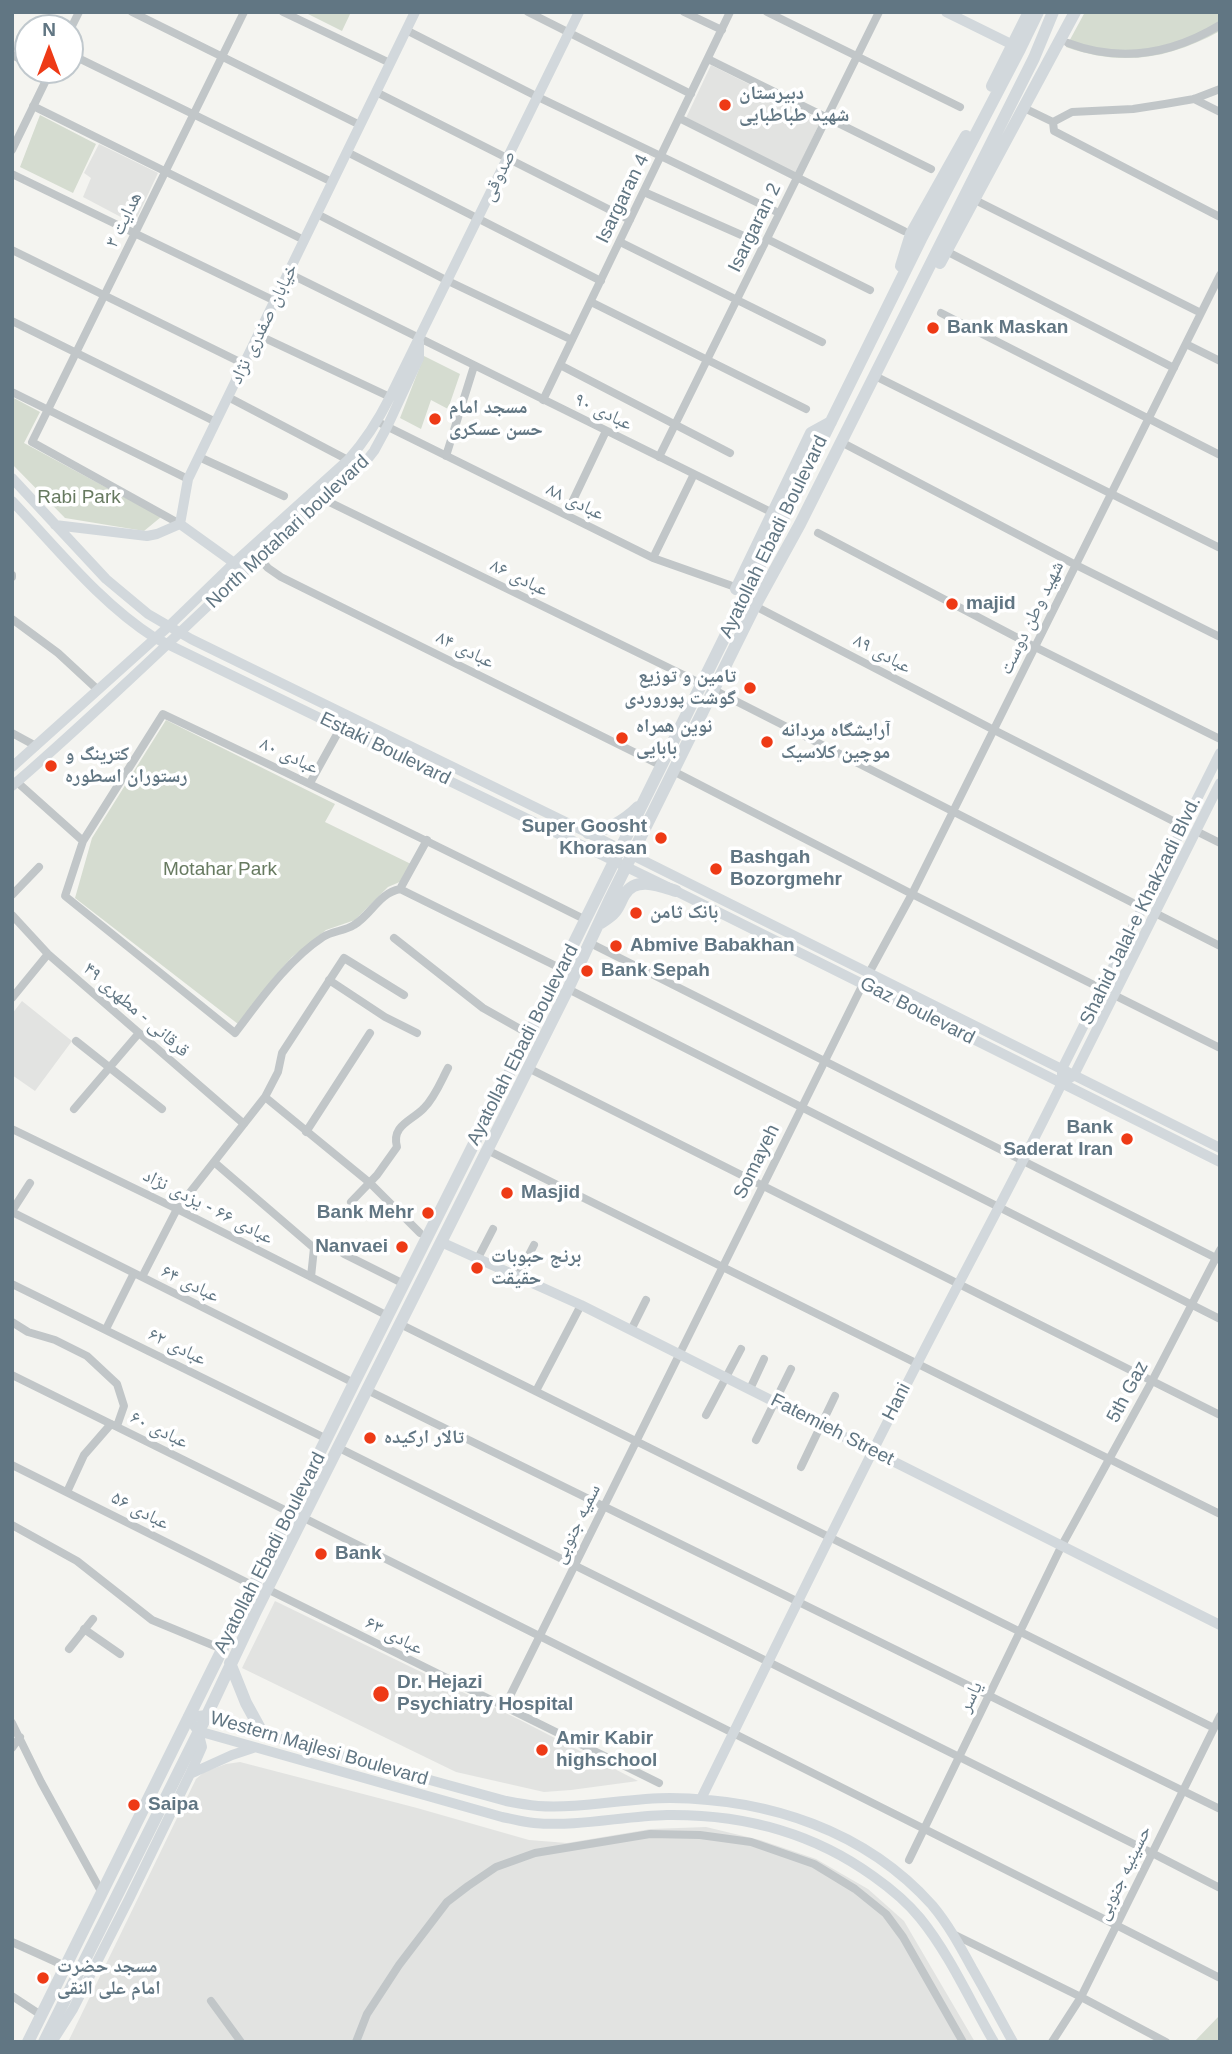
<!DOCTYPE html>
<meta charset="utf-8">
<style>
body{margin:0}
#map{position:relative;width:1232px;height:2054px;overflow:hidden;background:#f4f4f0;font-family:Helvetica,sans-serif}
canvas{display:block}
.frame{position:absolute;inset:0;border:14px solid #617683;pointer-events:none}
.north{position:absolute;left:14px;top:14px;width:70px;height:70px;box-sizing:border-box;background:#fff;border:2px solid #c0c8cd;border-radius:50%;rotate:0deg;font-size:19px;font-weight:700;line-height:28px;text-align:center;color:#617683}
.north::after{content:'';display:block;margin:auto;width:24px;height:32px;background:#ee3a16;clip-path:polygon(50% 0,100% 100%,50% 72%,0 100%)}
</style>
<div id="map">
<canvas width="1232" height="2054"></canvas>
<div class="frame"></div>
<div class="north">N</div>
</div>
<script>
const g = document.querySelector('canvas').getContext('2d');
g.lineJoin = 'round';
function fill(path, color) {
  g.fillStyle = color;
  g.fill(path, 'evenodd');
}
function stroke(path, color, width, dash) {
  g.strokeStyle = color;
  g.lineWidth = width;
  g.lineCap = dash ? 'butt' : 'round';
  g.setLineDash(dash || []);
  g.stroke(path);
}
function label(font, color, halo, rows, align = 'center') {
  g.font = font + ' Helvetica,"Noto Naskh Arabic",sans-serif';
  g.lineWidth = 7;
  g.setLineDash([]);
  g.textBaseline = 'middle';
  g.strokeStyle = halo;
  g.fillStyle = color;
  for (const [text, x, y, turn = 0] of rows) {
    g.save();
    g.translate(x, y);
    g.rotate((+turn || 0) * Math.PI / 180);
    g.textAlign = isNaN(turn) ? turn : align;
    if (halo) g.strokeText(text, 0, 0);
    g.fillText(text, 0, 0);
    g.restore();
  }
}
fill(new Path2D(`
 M711,65L821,120L795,175L686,118Z
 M99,144L158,173L134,224L83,197L91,178L84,173Z
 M22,1001L72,1041L35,1091L12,1075V1014Z
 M275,1601L520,1720L638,1781L571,1790L544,1792L456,1772L242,1668Z
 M240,1762L417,1808L529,1840L567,1843L651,1829L706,1827L760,1840L816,1859L868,1889L904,1921L975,2042H68L196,1779L204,1772L226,1764Z`), '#e2e3e1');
fill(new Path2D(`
 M304,12H351L342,31Z
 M1085,12H1220V31C1169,59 1122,67 1066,47Z
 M40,115L96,144L73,193L20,167Z
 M424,356L460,374L448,409L431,400L421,429L400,418Z
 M12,397L40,412L24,443L161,517L144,531L65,518L12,464Z
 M166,720L335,804L325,822L411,864L402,881L388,887L355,920L326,930L292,957L274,977L238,1024L75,898L92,838Z
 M1220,2015V2042H1194Z`), '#d5dcd0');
stroke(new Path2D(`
 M132,12L360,125
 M283,12L390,63
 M528,12L691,94
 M684,12L722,30
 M767,12L960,107
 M70,30L79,12
 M406,30L538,97L779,213
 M1068,43C1121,63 1172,54 1220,25
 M70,54L332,182
 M12,55L28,63
 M708,59L931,169
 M376,92L630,220
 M1194,99L1220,112
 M33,106L304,240
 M1024,108L1053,122
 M679,118L904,231
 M1053,122L1054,131L1220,217
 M1053,122L1072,112L1133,109L1165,104L1194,99L1220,89
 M12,150L51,70
 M347,152L601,281
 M12,174L275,301
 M644,192L764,245
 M975,200L1201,313
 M317,214L448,281L572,340
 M767,239L870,290
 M620,242L822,342
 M12,250L244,364
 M946,251L1174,368
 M288,273L773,513
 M591,302L806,409
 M941,313L1220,455
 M12,321L216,422
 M258,335L390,397
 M1186,344L1220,361
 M560,365L730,453
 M875,376L1220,548
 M12,392L188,479
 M228,397L348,460
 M543,400L730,12
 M382,424L653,558L738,588
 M841,442L1076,565L1220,637
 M446,456L474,366
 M199,457L284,496
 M659,457L879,12
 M323,499L702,684
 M566,515L606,431
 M180,524L32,442L244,12
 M818,533L1035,647L1220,739
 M259,558L268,568L281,577L662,766
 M653,558L694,474
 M12,575V577
 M755,606L994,730L1183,826
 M12,619L58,653L98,690
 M714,690L1143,908
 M12,733L36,746
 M673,771L912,894L1102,989
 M17,782L83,841
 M310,783L341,727
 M1196,831L1220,843
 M427,840L400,889C379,893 371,915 354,925C345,931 332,931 323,937C287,961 261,999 235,1033L65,896L83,841L163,714C305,781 446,850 586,920
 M400,889L562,969
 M12,895L39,867
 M1155,913L1220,946
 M12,915L48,954L244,1124
 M394,938L483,1008L529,1034
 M590,943L1220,1260
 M869,973L912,894L1220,275
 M329,980L385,1017L417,1033
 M568,989L1220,1319
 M1114,995L1220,1048
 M12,998L48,954
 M76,1041L162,1109
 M528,1068L1220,1415
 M265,1097L370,1183L420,1233
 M74,1109L139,1033
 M12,1129L177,1209L388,1316
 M306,1132L370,1033
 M487,1150L1220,1514
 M214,1162L314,1248L311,1277
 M351,1202L377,1175L397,1147C391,1125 412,1121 424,1108C435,1097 441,1081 448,1068
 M12,1211L30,1183
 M12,1212L354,1383
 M344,1254L404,1284
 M478,1258L493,1229
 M518,1276L534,1245
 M142,1277L177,1209L265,1097L278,1072L282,1053L344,958L404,995
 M12,1284L327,1439
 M12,1322L28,1332L55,1340L87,1356L117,1384L124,1406L117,1426
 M400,1324L1214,1728
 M106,1329L134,1273
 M631,1330L646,1300
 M12,1375L291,1513
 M750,1389L764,1359
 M367,1390L1220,1809
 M536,1391L581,1305
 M706,1415L741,1349
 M756,1440L791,1369
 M339,1448L1152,1853L1220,1888
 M12,1465L254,1586
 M801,1467L835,1396
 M67,1492L84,1455L111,1424
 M304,1518L1116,1925L1220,1978
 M12,1525L77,1561L152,1620L222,1649
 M267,1589L659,1783
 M84,1629L120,1654
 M69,1649L93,1619
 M504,1708L863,984
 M12,1723L41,1782L102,1893
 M12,1748L20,1737
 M909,1860L1061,1547L1152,1381L1220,1250
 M953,1934L1081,1997L1166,2042
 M12,1942L65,1966
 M12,1996L41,2015
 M211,2001L241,2042
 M356,2042L367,2014L399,1965L447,1902L468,1886L496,1867L535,1853L650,1834L700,1835L751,1842L814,1864L855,1889L886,1914L903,1937L963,2042
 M1052,2042L1081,1997L1220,1716`), '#c1c6c8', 8);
stroke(new Path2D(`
 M946,12L1013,45
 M12,478L106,579L148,614L191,639L588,833L1220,1148
 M12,501C57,548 100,603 155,638L676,891L1220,1162
 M180,524L188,479L415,12
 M180,524L237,565
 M55,525L147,536L157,534L180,524
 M12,767L169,626L235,562L348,460C365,441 378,421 390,397L579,12
 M12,786C132,683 242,568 363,465L374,451L387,427L419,358V342
 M1070,1078L1074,1075L1220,783
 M441,1242L581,1305L1220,1625
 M190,1774L232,1755L253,1748
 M701,1799C772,1654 842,1510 916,1366C964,1272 1015,1179 1062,1083V1069L1220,753
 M52,2042L73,2009L129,1899L190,1774L202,1747L198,1731
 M994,2042C970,2001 950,1955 920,1918C907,1902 890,1888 873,1876C812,1832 741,1814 667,1815C623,1816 578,1827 534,1823C523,1822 513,1819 502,1817L198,1731L188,1717L207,1715L263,1734L506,1801C516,1803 527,1805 538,1806C581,1809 626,1798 670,1798C768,1799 865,1830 932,1905C948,1924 960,1946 972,1968C986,1992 999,2017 1013,2042`), '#d2d8dc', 10);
stroke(new Path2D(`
 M992,86L1028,14
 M940,263L1075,12
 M901,266L911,234L966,136
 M736,589L811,433L831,422
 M588,833C609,830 624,821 638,807
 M601,923C605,920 611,917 614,913C619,908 621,900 625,894C636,876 660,886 676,891
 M230,1663L246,1703L263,1734
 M28,2042L354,1383L529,1034L921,239L1020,49L1038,12
 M44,2042L207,1715L256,1611L568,989L609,901L755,606L800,524L1034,58L1053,12`), '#d2d8dc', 12);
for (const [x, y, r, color] of [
 [725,105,7,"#ee3a16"],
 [933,328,7,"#ee3a16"],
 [435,419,7,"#ee3a16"],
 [952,604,7,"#ee3a16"],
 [750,688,7,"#ee3a16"],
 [622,738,7,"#ee3a16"],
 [767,742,7,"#ee3a16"],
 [51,766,7,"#ee3a16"],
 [661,838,7,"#ee3a16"],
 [716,869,7,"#ee3a16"],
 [636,913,7,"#ee3a16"],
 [616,946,7,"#ee3a16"],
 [587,971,7,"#ee3a16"],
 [1127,1139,7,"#ee3a16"],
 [507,1193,7,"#ee3a16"],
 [428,1213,7,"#ee3a16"],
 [402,1247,7,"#ee3a16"],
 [477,1268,7,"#ee3a16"],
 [370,1438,7,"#ee3a16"],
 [321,1554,7,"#ee3a16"],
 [381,1694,9,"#ee3a16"],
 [542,1750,7,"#ee3a16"],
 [134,1805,7,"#ee3a16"],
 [43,1978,7,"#ee3a16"]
]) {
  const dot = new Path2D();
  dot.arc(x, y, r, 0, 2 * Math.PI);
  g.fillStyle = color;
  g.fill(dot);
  stroke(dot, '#fff', 2.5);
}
label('bold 19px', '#617683', '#fff', [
 ["دبیرستان",739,94],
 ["شهید طباطبایی",739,116],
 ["Bank Maskan",947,328],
 ["مسجد امام",449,408],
 ["حسن عسکری",449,430],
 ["majid",966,604],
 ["تامین و توزیع",736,677,"right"],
 ["گوشت پوروردی",736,699,"right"],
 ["نوین همراه",636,727],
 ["بابایی",636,749],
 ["آرایشگاه مردانه",781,731],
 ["موچین کلاسیک",781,753],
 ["کترینگ و",65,755],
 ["رستوران اسطوره",65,777],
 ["Super Goosht",647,827,"right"],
 ["Khorasan",647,849,"right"],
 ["Bashgah",730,858],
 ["Bozorgmehr",730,880],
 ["بانک ثامن",650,913],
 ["Abmive Babakhan",630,946],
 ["Bank Sepah",601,971],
 ["Bank",1113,1128,"right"],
 ["Saderat Iran",1113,1150,"right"],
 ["Masjid",521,1193],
 ["Bank Mehr",414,1213,"right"],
 ["Nanvaei",388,1247,"right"],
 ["برنج حبوبات",491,1257],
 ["حقیقت",491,1279],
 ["تالار ارکیده",384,1438],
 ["Bank",335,1554],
 ["Dr. Hejazi",397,1683],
 ["Psychiatry Hospital",397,1705],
 ["Amir Kabir",556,1739],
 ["highschool",556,1761],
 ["Saipa",148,1805],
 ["مسجد حضرت",57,1967],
 ["امام علی النقی",57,1989]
], 'left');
label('19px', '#617683', '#fff', [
 ["صدوقی",499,176,-64],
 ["Isargaran 4",623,199,-64],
 ["هدایت ۳",124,220,-64],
 ["Isargaran 2",755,228,-64],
 ["خیابان صفدری نژاد",264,324,-64],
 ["عبادی ۹۰",603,412,26],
 ["عبادی ۸۸",575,502,26],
 ["North Motahari boulevard",288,532,-43],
 ["Ayatollah Ebadi Boulevard",774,537,-64],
 ["عبادی ۸۶",519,578,26],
 ["شهید وطن دوست",1032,618,-64],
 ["عبادی ۸۴",465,650,26],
 ["عبادی ۸۹",882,654,28],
 ["Estaki Boulevard",385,749,26],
 ["عبادی ۸۰",289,756,25],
 ["Shahid Jalal-e Khakzadi Blvd.",1141,911,-64],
 ["قرقانی - مطهری ۴۹",136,1010,41],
 ["Gaz Boulevard",917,1011,27],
 ["Ayatollah Ebadi Boulevard",523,1045,-63],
 ["Somayeh",757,1162,-64],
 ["عبادی ۶۶ - یزدی نژاد",208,1207,27],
 ["عبادی ۶۴",190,1284,26],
 ["عبادی ۶۲",177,1347,26],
 ["5th Gaz",1128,1392,-62],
 ["Hani",897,1402,-63],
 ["عبادی ۶۰",159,1430,26],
 ["Fatemieh Street",832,1430,27],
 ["عبادی ۵۶",140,1511,27],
 ["سمیه جنوبی",577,1524,-64],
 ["Ayatollah Ebadi Boulevard",270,1553,-63],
 ["عبادی ۶۳",394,1636,27],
 ["یاسر",971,1697,-64],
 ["Western Majlesi Boulevard",319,1749,16],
 ["حسینیه جنوبی",1124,1873,-64]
]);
label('19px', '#677a60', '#fff', [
 ["Rabi Park",79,498],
 ["Motahar Park",220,870]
]);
</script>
